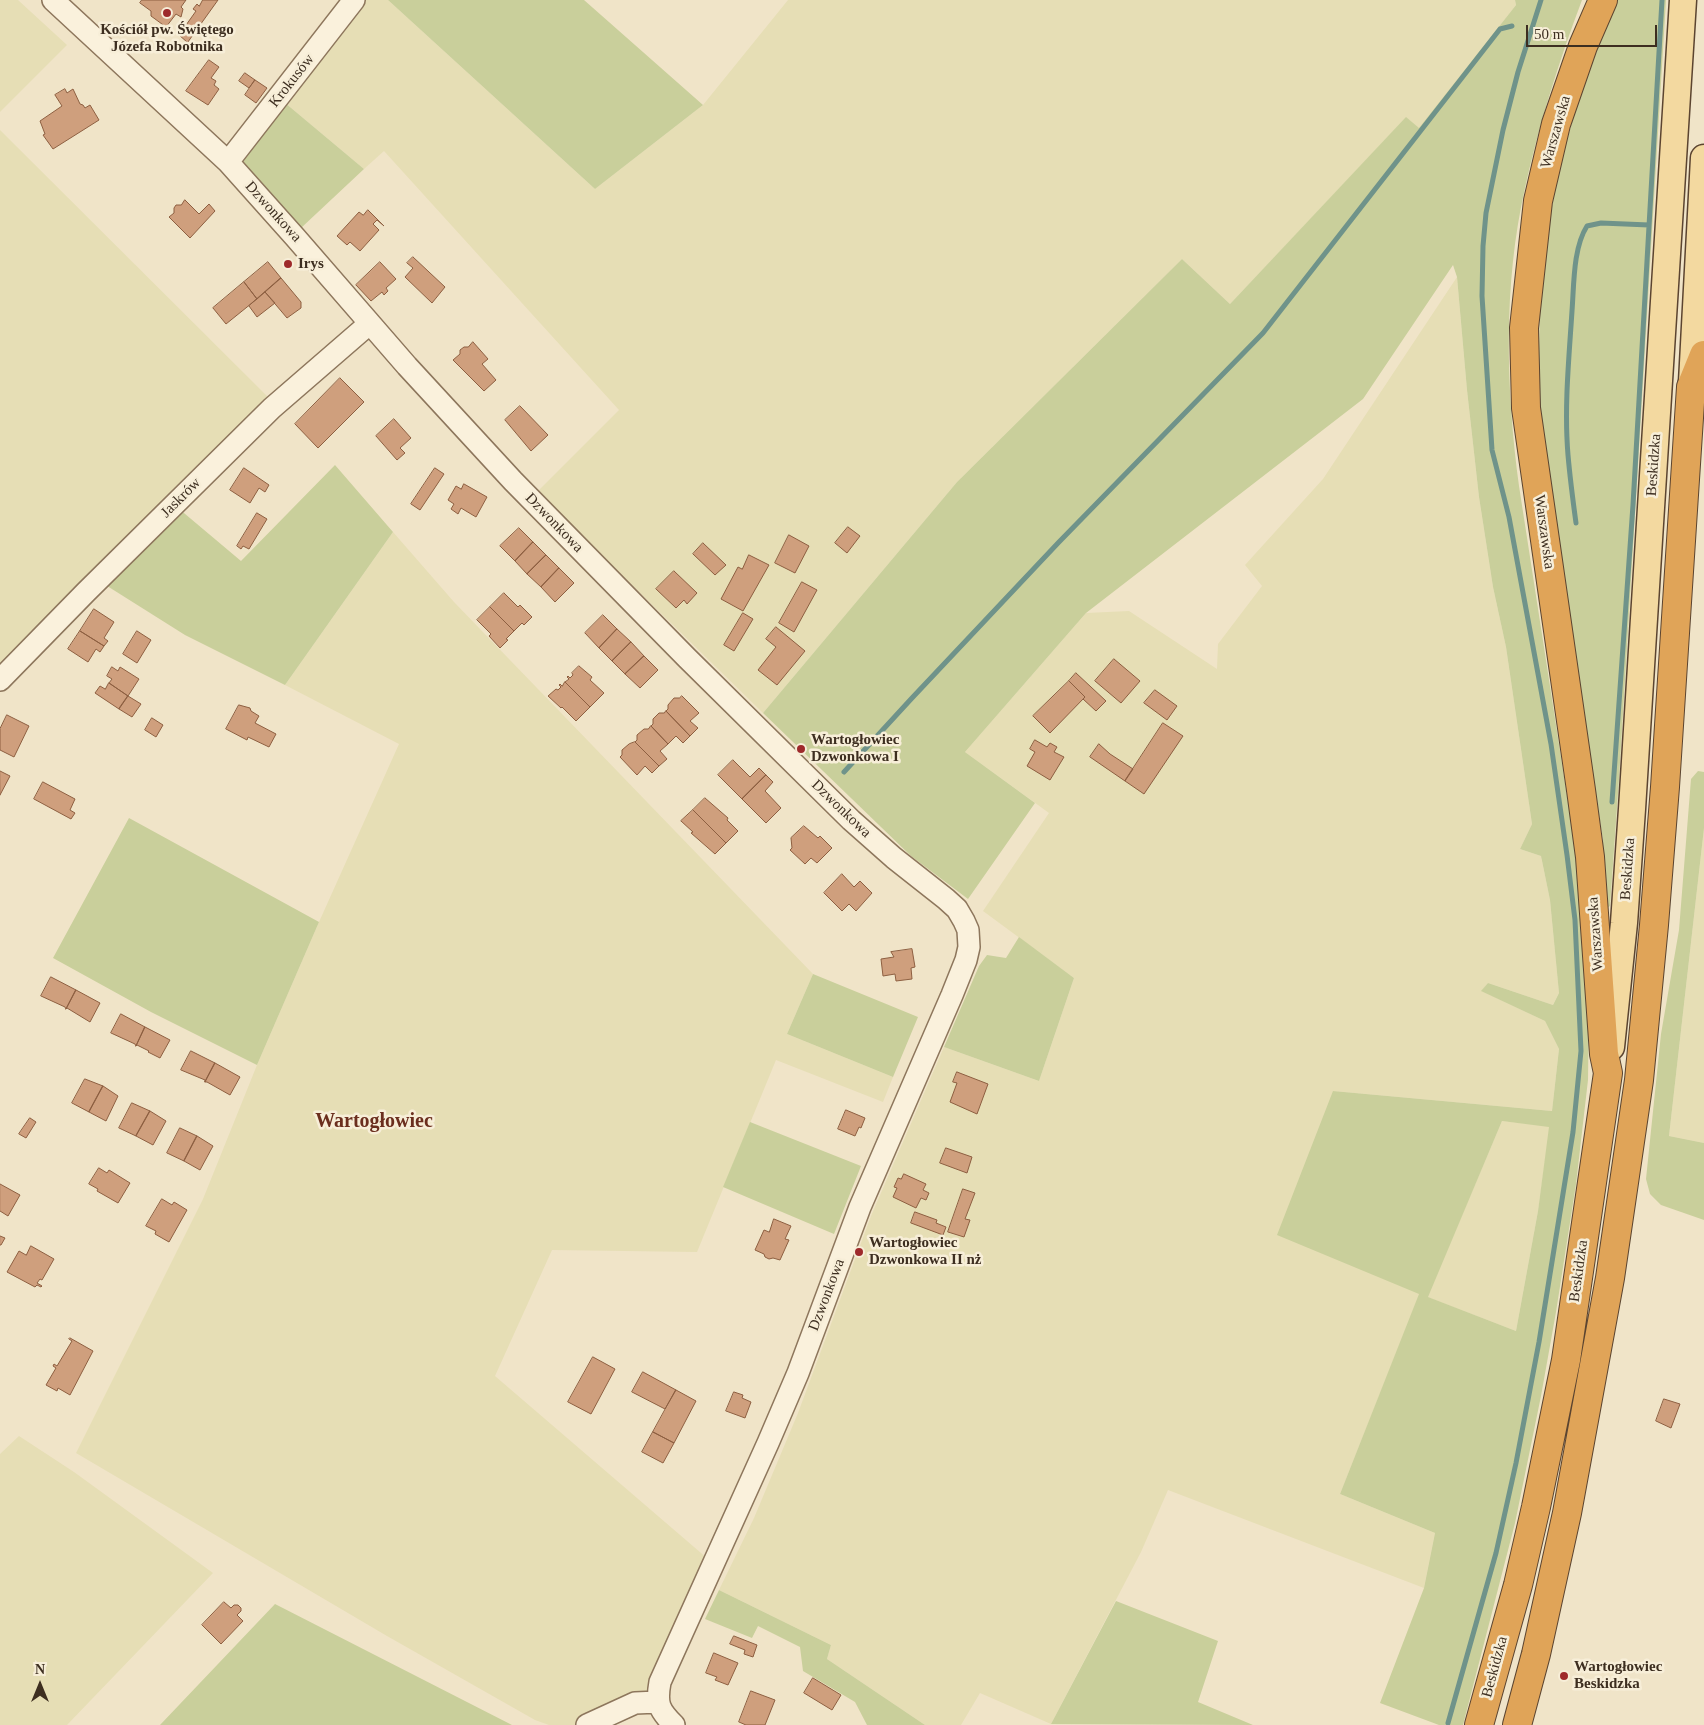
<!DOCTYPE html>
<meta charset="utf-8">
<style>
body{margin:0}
#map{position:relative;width:1704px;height:1725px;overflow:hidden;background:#f0e4c8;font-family:Georgia,serif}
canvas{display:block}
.north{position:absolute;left:15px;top:1660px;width:50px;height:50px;-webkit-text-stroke:4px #f7eed8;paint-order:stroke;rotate:0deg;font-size:14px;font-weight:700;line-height:20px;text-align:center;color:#3d2e20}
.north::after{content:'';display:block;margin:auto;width:18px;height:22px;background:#3d2e20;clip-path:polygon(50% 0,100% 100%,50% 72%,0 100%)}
.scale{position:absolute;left:1526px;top:25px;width:131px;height:22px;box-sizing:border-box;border:2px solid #3d2e20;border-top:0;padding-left:6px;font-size:15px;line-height:18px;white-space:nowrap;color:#3d2e20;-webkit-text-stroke:4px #f7eed8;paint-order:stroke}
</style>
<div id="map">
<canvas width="1704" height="1725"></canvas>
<div class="north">N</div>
<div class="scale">50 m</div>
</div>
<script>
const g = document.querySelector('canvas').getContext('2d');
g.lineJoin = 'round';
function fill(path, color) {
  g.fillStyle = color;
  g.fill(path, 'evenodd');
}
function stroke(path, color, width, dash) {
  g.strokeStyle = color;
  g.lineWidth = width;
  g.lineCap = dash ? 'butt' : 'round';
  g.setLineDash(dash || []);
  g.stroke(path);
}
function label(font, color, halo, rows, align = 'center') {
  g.font = font + ' Georgia,serif';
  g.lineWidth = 5;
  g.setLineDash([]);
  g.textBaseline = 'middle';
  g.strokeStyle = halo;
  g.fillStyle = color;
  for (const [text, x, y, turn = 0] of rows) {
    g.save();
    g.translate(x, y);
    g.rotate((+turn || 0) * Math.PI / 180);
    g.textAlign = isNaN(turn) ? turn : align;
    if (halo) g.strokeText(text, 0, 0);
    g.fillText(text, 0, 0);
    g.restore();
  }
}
fill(new Path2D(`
 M0,0H18L67,45L0,112Z
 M365,0H388L595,189L703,105L788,0H1515L1516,5L1419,129L1406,118L1230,304L1182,259L957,482L763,713L537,492L619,410L384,151L364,169L284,102Z
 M0,130L269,398L0,668Z
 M1457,277L1467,390L1479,497L1493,587L1506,647L1532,824L1520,849L1541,856L1550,900L1559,993L1553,1005L1488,983L1482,991L1545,1021L1559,1049L1552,1111L1333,1091L1420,1294L1340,1494L1435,1533L1424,1588L1168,1490L1141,1552L1051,1724L980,1693L961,1725H925L827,1659L831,1645L719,1590L754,1518L798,1413L871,1216L944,1047L1039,1081L1074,978L983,911L1049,813L965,752L1086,613L1129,611L1217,669L1218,644L1262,586L1245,565L1323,479Z
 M393,532L454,602L813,974L787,1034L893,1077L883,1102L776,1060L697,1252L552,1250L495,1376L708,1559L649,1700L582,1725H549L535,1720L387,1636L76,1453L203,1199L257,1065L319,922L399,744L285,685Z
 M1704,828V1143L1669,1136Z
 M1502,1121L1550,1126L1538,1211L1516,1331L1427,1297Z
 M19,1436L74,1472L213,1573L67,1725H0V1454Z`), '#e6deb5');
fill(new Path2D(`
 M388,0H584L703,105L595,189Z
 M1515,0H1582C1559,61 1539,124 1525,188C1503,285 1506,388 1519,486L1576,854L1589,1004L1588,1080L1576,1184L1556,1312L1541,1396L1515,1523L1463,1725H1439L1380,1703L1424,1588L1435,1533L1340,1494L1419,1294L1277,1235L1333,1091L1552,1111L1559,1049L1545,1021L1481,991L1488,983L1553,1005L1559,993L1550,900L1541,856L1520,849L1532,824L1506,647L1493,587L1479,497L1467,390L1457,277L1453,265L1363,399L1086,613L965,752L1035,803L968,899L911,856L763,713L957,482L1182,259L1230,304L1406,117L1419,128L1516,5ZM1502,1121L1549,1127L1538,1211L1516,1331L1428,1297Z
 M1618,0H1666L1619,779L1610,906L1607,908L1600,885L1603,840L1555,536L1538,393L1540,301L1548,225L1561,161L1578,101L1604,32Z
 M284,102L364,169L301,228L241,159Z
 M335,465L393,532L285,685L185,635L104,584L178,508L241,561Z
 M1698,771L1704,772V828L1669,1136L1704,1143V1220L1661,1205L1650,1194L1646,1179L1661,1034L1679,930L1691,779Z
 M129,818L319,922L257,1065L151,1012L53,958Z
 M1019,937L1074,978L1039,1081L944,1047L979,966L987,955L1006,958Z
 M813,974L918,1017L893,1077L787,1034Z
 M750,1122L861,1166L834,1234L723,1187Z
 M719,1590L831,1645L827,1659L925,1725H867L855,1702L803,1671L800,1647L758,1626L752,1638L705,1619Z
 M1116,1601L1218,1641L1198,1702L1253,1725L1051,1724Z
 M275,1604L512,1725H160Z`), '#c9cf9b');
stroke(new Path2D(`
 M1576,523C1573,501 1570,478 1568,455C1564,407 1569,358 1572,311C1574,285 1573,248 1587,226L1601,223L1649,225
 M844,772L912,698L1059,542L1263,333L1500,29L1512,26
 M1612,802L1633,505L1662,0
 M1448,1723L1496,1553L1516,1463L1539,1342L1573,1132L1581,1051L1575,920L1567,855L1551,744L1509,517L1492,450L1482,296L1483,246L1486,213L1503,130L1518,72L1541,0`), '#6f938a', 5);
const building = new Path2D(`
 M142,0H186L181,7L183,9L181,17L176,14L166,27L151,16V11L140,3Z
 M203,0H218L185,46L187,42L179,35L196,11L193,9L197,4L199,6Z
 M209,60L219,67L211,78L216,81L214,85L219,89L208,105L186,91Z
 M245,73L255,80L249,88L239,81Z
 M255,80L267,88L256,103L245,95Z
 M65,89L67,93L73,89L80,104L83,105L85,108L90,105L99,120L53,149L43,135L45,134L40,121L62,106L55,95Z
 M185,200L199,214L209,204L215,211L190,238L169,217L174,213V208L176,205H181Z
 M368,210L384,226L377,220L373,224L379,230L360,251L350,242L347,245L337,236L359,212L363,215Z
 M413,257L445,287L432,303L405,277L413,268L407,263Z
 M268,262L281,278L257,299L244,282Z
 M380,262L396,279L386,288L388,291L384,295L382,292L371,301L356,285Z
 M281,278L301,302V308L287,318L265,292Z
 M244,282L257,299L226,324L213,308Z
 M265,292L275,303L257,317L249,306Z
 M473,342L488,359L482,364L496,380L484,391L453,360L460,354V350L464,347H468Z
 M340,378L364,402L318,448L295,424Z
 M520,406L548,435L531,451L505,420Z
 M394,419L411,438L400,448L405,453L397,460L376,436Z
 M244,468L269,485L265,492L259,488L250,503L230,490Z
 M435,468L444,474L420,510L411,504Z
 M464,484L487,497L476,517L461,508L458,514L451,509L454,504L448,500L456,486L461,489Z
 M257,513L267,519L249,549L243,546L241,549L237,546Z
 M848,527L860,536L847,553L835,543Z
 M519,528L533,542L515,561L500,546Z
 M789,535L809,546L795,573L775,563Z
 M533,542L546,555L527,574L515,561Z
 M703,543L726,565L715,575L693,554Z
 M546,555L559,568L541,587L527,574Z
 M749,555L769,565L743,611L721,599L738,567L742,569Z
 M559,568L574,583L555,602L541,587Z
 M674,571L697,593L687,604L684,600L676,608L656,589Z
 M802,582L817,590L794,632L779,623Z
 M504,593L518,607L520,605L532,617L524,625L522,623L514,631L490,607Z
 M490,607L514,631L506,639L508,640L500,648L489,636L491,634L477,620Z
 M94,609L114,622L104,638L108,641L104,646L80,631Z
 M743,613L753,619L734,651L724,645Z
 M603,615L617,629L599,648L585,633Z
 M776,627L805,651L777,685L758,670L776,647L766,639Z
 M617,629L631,642L612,661L599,648Z
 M80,631L104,646L100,652L96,649L88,662L68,649Z
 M137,631L151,640L137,663L123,654Z
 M631,642L644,656L625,674L612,661Z
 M644,656L658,670L640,688L625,674Z
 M1114,659L1140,681L1121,703L1095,681Z
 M579,666L592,677L590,680L604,693L590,707L565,682L569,679L567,677L568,676L570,678L573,675L572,673Z
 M112,667L118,671L120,667L139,679L128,696L109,683L112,679L107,676Z
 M1076,673L1106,701L1096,711L1083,699L1085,697L1069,681Z
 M1069,681L1085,697L1050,733L1033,716Z
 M565,682L590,707L576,721L562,707L561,708L548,696L556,689L558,690L561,687L559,685L560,684L562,686Z
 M109,683L128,696L119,709L95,693L100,686L105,689Z
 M1155,690L1177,706L1167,720L1144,703Z
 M128,696L141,704L132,717L119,709Z
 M682,696L699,713L690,721L698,728L690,736L666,711L668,709V705L674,698H679Z
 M239,705L250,708L251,711L259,716L255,723L276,734L269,747L248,737L247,740L226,729Z
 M666,711L690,736L683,743L676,736L668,744L651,726L653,724V719L659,713H664Z
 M7,715L29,726L14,757L0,750V729Z
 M152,718L163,725L156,737L145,730Z
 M1163,723L1183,736L1144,794L1125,781Z
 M651,726L668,744L660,751L667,759L659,766L635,742L637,740V735L644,729H648Z
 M1035,740L1047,747L1050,743L1057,747L1054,752L1064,757L1050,780L1027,766L1035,752L1030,749Z
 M635,742L659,766L652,773L645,766L637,775L620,757L622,755V750L629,744Z
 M1099,744L1110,754L1133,769L1125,781L1090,757Z
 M733,760L750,777L759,768L766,775L742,799L718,775Z
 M0,771L10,776L0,795Z
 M766,775L773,782L765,791L781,808L766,823L742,799Z
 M43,782L75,799L70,810L75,813L71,819L34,799Z
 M705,798L728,818L727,820L738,831L726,843L693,810Z
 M693,810L726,843L715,854L691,833L693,832L681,821Z
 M804,826L818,838L820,836L832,848L817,863L811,858L805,864L790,850L792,848L791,838Z
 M842,874L854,887L860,881L872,893L856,911L849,904L842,911L824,893Z
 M912,949L915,967L911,968L912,979L896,981L895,974L883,976L881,959L894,957L891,952Z
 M51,977L76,990L66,1009L65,1007L41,996Z
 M76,990L100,1003L90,1022L67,1008L66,1009Z
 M121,1014L145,1027L136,1046L135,1044L111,1033Z
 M145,1027L170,1040L160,1058L148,1052L149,1051L137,1045L136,1046Z
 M191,1051L215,1063L205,1082V1080L181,1070Z
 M215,1063L240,1077L230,1095L207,1082H205Z
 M957,1072L988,1084L977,1114L950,1102L957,1083L953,1082Z
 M85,1079L103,1086L89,1112L72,1103Z
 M103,1086L118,1096L106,1121L89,1112Z
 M132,1103L150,1111L136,1136L119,1128Z
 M846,1110L865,1118L861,1128L859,1127L855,1136L838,1129Z
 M150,1111L166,1121L153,1145L136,1136Z
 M30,1118L36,1122L26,1138L19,1134Z
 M180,1128L197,1136L184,1161L167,1153Z
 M197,1136L213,1146L200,1170L184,1161Z
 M946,1148L972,1157L967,1173L940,1163Z
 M99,1168L107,1173L109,1170L130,1183L118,1203L97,1191L98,1189L89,1184Z
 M904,1174L926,1184L923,1190L929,1193L926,1200L921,1198L916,1208L893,1197L897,1188L894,1187L898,1178L901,1179Z
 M0,1184L20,1195L8,1216L0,1211Z
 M963,1189L975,1193L965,1219L970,1220L964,1237L948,1232Z
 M162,1199L172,1205L174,1202L187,1210L169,1242L155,1234L156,1231L146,1226Z
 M915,1212L937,1220L936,1223L946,1227L943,1235L911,1223Z
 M774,1219L791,1226L785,1239L789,1240L780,1260L773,1258L769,1259L765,1257L764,1254L755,1250L764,1230L769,1232Z
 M0,1236L5,1238L1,1245H0Z
 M31,1246L54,1259L42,1280L40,1279L37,1283L42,1286L41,1287L37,1285L35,1287L7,1272L19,1251L26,1255Z
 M70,1338L93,1351L70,1395L58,1388L57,1391L46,1385L56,1368L53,1366L54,1364L57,1366L72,1341L69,1339Z
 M593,1357L615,1369L591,1414L568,1402Z
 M643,1372L676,1390L665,1409L632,1392Z
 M676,1390L696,1401L674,1443L653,1432Z
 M734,1392L743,1395L742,1398L751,1402L745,1418L726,1411Z
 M1664,1399L1680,1404L1671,1428L1656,1421Z
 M653,1432L674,1443L663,1463L642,1452Z
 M224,1602L231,1608L234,1605H238L241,1608V1611L237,1615L243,1621L221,1644L202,1625Z
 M734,1636L757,1645L753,1657L744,1654L745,1650L730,1644Z
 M714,1653L738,1663L728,1685L715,1680L717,1677L706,1673Z
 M813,1678L841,1695L832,1710L804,1693Z
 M751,1691L775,1700L765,1725H746L739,1722Z`);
fill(building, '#cf9f7d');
stroke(building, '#8d5f41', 1);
const minor = new Path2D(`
 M53,0L228,162L295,237L407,366L513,481L687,658L851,820L894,858L946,899L957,909L964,921L968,930L969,947L966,960L952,995L860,1207L798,1373L768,1443L660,1682C656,1704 659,1710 674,1725
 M228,162L354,0
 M0,680L86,592L272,408L369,324
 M587,1725L635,1703L658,1702`);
const major = new Path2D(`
 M1692,382L1704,158
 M1611,1047L1624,923L1632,809L1683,0`);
const highway = new Path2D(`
 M1479,1725L1518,1585L1536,1507L1566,1360L1608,1073L1604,1054L1590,857L1581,790L1526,408L1524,328L1538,201L1556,124L1583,46L1603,0
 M1517,1725L1536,1654L1567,1513L1610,1278L1639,1080L1654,925L1665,787L1691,387L1704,355`);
stroke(minor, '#8d765c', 24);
stroke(major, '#5b4430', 29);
stroke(highway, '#5b4430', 30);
stroke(minor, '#faf1dc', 21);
stroke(major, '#f3d9a0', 26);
stroke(highway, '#e0a458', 28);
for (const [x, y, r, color] of [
 [167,13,5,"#9e2a2b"],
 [288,264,5,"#9e2a2b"],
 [801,749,5,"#9e2a2b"],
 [859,1252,5,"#9e2a2b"],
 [1564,1676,5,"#9e2a2b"]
]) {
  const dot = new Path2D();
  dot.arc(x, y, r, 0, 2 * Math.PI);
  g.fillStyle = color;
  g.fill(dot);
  stroke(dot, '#f7eed8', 2);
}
label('bold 15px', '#3d2e20', '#f7eed8', [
 ["Kościół pw. Świętego",167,30,"center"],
 ["Józefa Robotnika",167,47,"center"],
 ["Irys",298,264],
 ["Wartogłowiec",811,740],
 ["Dzwonkowa I",811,757],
 ["Wartogłowiec",869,1243],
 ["Dzwonkowa II nż",869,1260],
 ["Wartogłowiec",1574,1667],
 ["Beskidzka",1574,1684]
], 'left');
label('15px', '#3d2e20', '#f7eed8', [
 ["Krokusów",292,81,-52],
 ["Warszawska",1556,132,-74],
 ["Dzwonkowa",273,212,48],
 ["Beskidzka",1654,465,-86],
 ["Jaskrów",181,498,-45],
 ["Dzwonkowa",554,523,46],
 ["Warszawska",1544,532,82],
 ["Dzwonkowa",841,809,44],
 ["Beskidzka",1628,869,-86],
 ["Warszawska",1596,934,-94],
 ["Beskidzka",1579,1271,-82],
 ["Dzwonkowa",827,1295,-69],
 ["Beskidzka",1495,1667,-75]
]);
label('bold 20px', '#6b2e1e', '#f7eed8', [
 ["Wartogłowiec",374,1122]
]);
</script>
